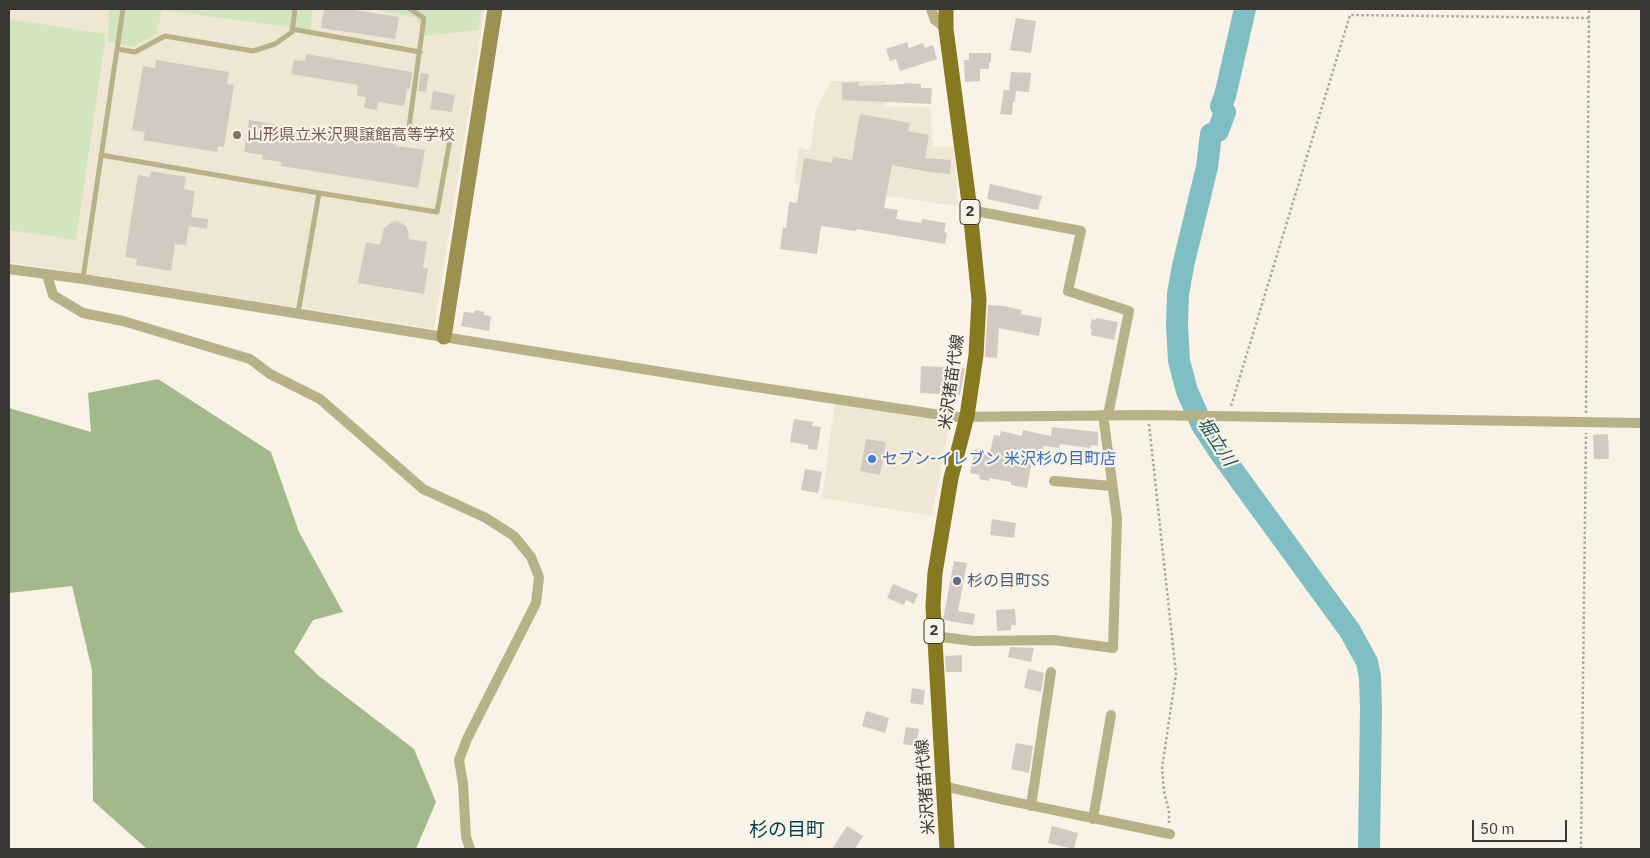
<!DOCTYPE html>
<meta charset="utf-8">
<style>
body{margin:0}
#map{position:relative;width:1650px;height:858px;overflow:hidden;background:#f8f2e7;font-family:"IBM Plex Sans",sans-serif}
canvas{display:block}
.frame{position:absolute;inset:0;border:10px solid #393733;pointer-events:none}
.scale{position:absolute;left:1472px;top:820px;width:95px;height:22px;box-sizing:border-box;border:2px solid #393733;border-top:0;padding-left:6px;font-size:15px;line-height:18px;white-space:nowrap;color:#393733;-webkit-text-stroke:4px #f8f2e7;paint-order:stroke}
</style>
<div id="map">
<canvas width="1650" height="858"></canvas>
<div class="frame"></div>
<div class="scale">50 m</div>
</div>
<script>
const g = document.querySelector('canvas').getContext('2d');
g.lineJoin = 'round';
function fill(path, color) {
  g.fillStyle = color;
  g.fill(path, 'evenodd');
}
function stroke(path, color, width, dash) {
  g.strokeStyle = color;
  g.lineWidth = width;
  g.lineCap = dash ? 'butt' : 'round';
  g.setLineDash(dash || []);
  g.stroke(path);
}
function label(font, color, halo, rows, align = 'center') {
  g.font = font + ' "IBM Plex Sans","Noto Sans JP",sans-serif';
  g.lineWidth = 4.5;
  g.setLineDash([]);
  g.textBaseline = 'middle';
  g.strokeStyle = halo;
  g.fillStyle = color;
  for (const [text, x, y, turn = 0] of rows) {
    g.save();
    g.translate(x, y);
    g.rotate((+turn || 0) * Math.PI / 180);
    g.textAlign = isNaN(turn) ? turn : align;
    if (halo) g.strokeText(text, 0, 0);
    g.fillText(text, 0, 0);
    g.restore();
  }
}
fill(new Path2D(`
 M9,9H485L434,329L9,262Z
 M831,81H885L886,106L930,107L933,146L954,147L958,206L794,183L799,147L810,151L816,110Z
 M835,403L943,421L949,427L932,516L822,498Z`), '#f0e6d4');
fill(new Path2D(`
 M109,9H312L311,30L162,10L157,33L134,47L108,42Z
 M374,9H482L478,30L424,36L416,18Z
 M9,19L106,34L76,240L9,230Z`), '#d3e5bf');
fill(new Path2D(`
 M158,379L271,452L299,532L343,612L313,620L294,652L319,676L414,749L436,802L416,849H147L93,801L92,670L72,586L9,593V408L91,432L88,393Z`), '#a3b88b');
stroke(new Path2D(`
 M1245,9L1225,96L1221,106L1225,112L1218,131L1211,134L1207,167L1183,266L1178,294L1177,325L1179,361L1187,391L1202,425L1221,454L1350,631L1367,662L1370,677L1371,709L1369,849`), '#7fbfc3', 22);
fill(new Path2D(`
 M324,9H348L399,17L395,39L321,28Z
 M1016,18L1036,21L1031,53L1010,50Z
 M907,42L909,48L923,43L925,48L933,45L937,59L900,71L896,59L890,61L886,49Z
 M969,53H991V62H989V69H980V81L965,82L964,60H969Z
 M306,54L412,72L410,89H407L404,106L378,102L377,110L364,108L366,97L357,96L358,85L291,74L294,60L305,61Z
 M156,60L229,72L227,84L234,85L224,147L218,146L217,152L143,140L145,132L132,130L143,66L155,68Z
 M1011,72L1031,73L1029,92L1016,91L1015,102H1013L1012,115L1000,114L1004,90H1009Z
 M421,73L429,74L426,92L418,91Z
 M858,82L859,86L904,84V83L921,84V88H932L931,104L842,100V83Z
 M433,91L455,95L452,112L430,109Z
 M860,114L910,123L908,131L929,135L925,158L951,160L950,174L929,172L892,165L884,208L898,210L896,219L921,223L922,219L946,223L944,232L947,233L945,244L857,229L856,231L821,226L817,254L780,249L783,227L786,228L789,202L797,203L804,158L832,163L833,157L852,160Z
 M249,120L396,144V146L425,150L418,188L281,166V162L262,159L263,155L244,152Z
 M151,171L186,177L184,189L195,191L191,217L208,219L207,229L189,226L186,245L175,244L171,271L136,265L137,259L125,257L138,175L150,177Z
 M990,184L1042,196L1038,210L987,199Z
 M397,221L406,226L408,231L409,239L427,242L423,268L428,269L424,294L358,283L366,242L380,245L384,228L392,222Z
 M988,305L1004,306L1022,310L1021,314L1042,318L1039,336L999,328L997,358L985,357Z
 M475,310L484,312V315L491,316L489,331L461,326L464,312L474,313Z
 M1096,318L1118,322L1114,340L1091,335L1092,329L1090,328L1092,319L1096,320Z
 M921,366L965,368L960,395L920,393Z
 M794,419L813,422L812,426L821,427L817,450L808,449V445L790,442Z
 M1052,427L1098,432V446L1091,445L1090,448L1060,444L1059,448L1043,446L1042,451L1040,450L1038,457L1033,456L1027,488L1011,485V482L989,478V481L979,479L980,475L970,473L975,449L990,452L994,435L1000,436L1001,431L1022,436L1023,430L1051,436Z
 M1608,434L1609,459H1594L1593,435Z
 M866,439L886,442L880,475L860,471Z
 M805,469L822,472L818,493L801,490Z
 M992,519L1016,523L1014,538L990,535Z
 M954,561L967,563L958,611L975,614L973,625L943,620Z
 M893,584L918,594L914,604L906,600L904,605L887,598Z
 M1015,609L1016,625H1011V630L997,631L996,610Z
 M1010,647L1034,648L1031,662L1008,657Z
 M962,655V672H946L945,656Z
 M1028,669L1044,673L1041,692L1024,688Z
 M912,688L925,690L923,705L910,703Z
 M866,711L889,718L885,733L862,726Z
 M906,727L919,729L916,746L903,744Z
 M1016,743L1033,746L1029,773L1011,769Z
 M847,826L863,836L855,849H832Z
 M1052,826L1078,833L1074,849L1048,843Z`), '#d2c9c0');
stroke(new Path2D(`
 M1231,406L1350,15L1589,18
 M1586,413L1589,9
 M1149,424L1176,674L1162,768L1164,791L1169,811V823
 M1581,849L1586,433`), '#aca89f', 2.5, [2.5, 2.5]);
stroke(new Path2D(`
 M292,29L420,52
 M117,49L135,52L165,36L253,51L275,44L292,32L295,9
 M101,155L319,193L298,313
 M319,193L437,212L451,134L409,127L424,18L410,9
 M83,278L123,9`), '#b8b188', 5);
stroke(new Path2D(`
 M931,9L935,20L946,29
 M970,210L1081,231L1068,291L1129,311L1108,415
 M9,269L83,279L736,384L954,417L1148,415L1641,423
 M47,275L53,295L83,313L123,321L250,359L270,374L320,399L423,489L486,518L514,536L531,557L539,577L536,603L467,739L459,760L463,784L466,837L470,849
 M1054,481L1111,486
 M934,636L973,641L1054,640L1113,648L1117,519L1103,415
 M943,786L1000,799L1170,834
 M1031,806L1051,672
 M1093,819L1111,715`), '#b8b188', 10);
stroke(new Path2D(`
 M444,337L495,9`), '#9c9151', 15);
stroke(new Path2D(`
 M946,9V29L970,210L979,300L976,355L967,416L951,478L935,573L933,606L947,849`), '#87791f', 15);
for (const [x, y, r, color] of [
 [237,135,5,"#8d6e63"],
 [872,459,5,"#3f7fe0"],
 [957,581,5,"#5c6f8a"]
]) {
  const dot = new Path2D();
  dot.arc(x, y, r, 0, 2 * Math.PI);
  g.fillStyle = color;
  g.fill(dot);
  stroke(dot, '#f8f2e7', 2);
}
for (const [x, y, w] of [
 [970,212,20],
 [934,631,20]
]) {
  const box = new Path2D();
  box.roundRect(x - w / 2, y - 12.5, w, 25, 4);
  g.fillStyle = '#f8f2e7';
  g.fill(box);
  stroke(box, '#393733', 1);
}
label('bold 15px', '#393733', null, [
 ["2",970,212],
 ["2",934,631]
]);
label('16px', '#785e54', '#f8f2e7', [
 ["山形県立米沢興譲館高等学校",247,135]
], 'left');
label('16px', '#393733', '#f8f2e7', [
 ["米沢猪苗代線",952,382,-82],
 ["米沢猪苗代線",926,787,-94]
]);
label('16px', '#366cbe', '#f8f2e7', [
 ["セブン-イレブン 米沢杉の目町店",882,459]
], 'left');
label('16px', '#4e5e75', '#f8f2e7', [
 ["杉の目町SS",967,581]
], 'left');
label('italic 18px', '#1e5659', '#f8f2e7', [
 ["堀立川",1216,442,57]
]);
label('19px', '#033f4d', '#f8f2e7', [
 ["杉の目町",787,831]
]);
</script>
